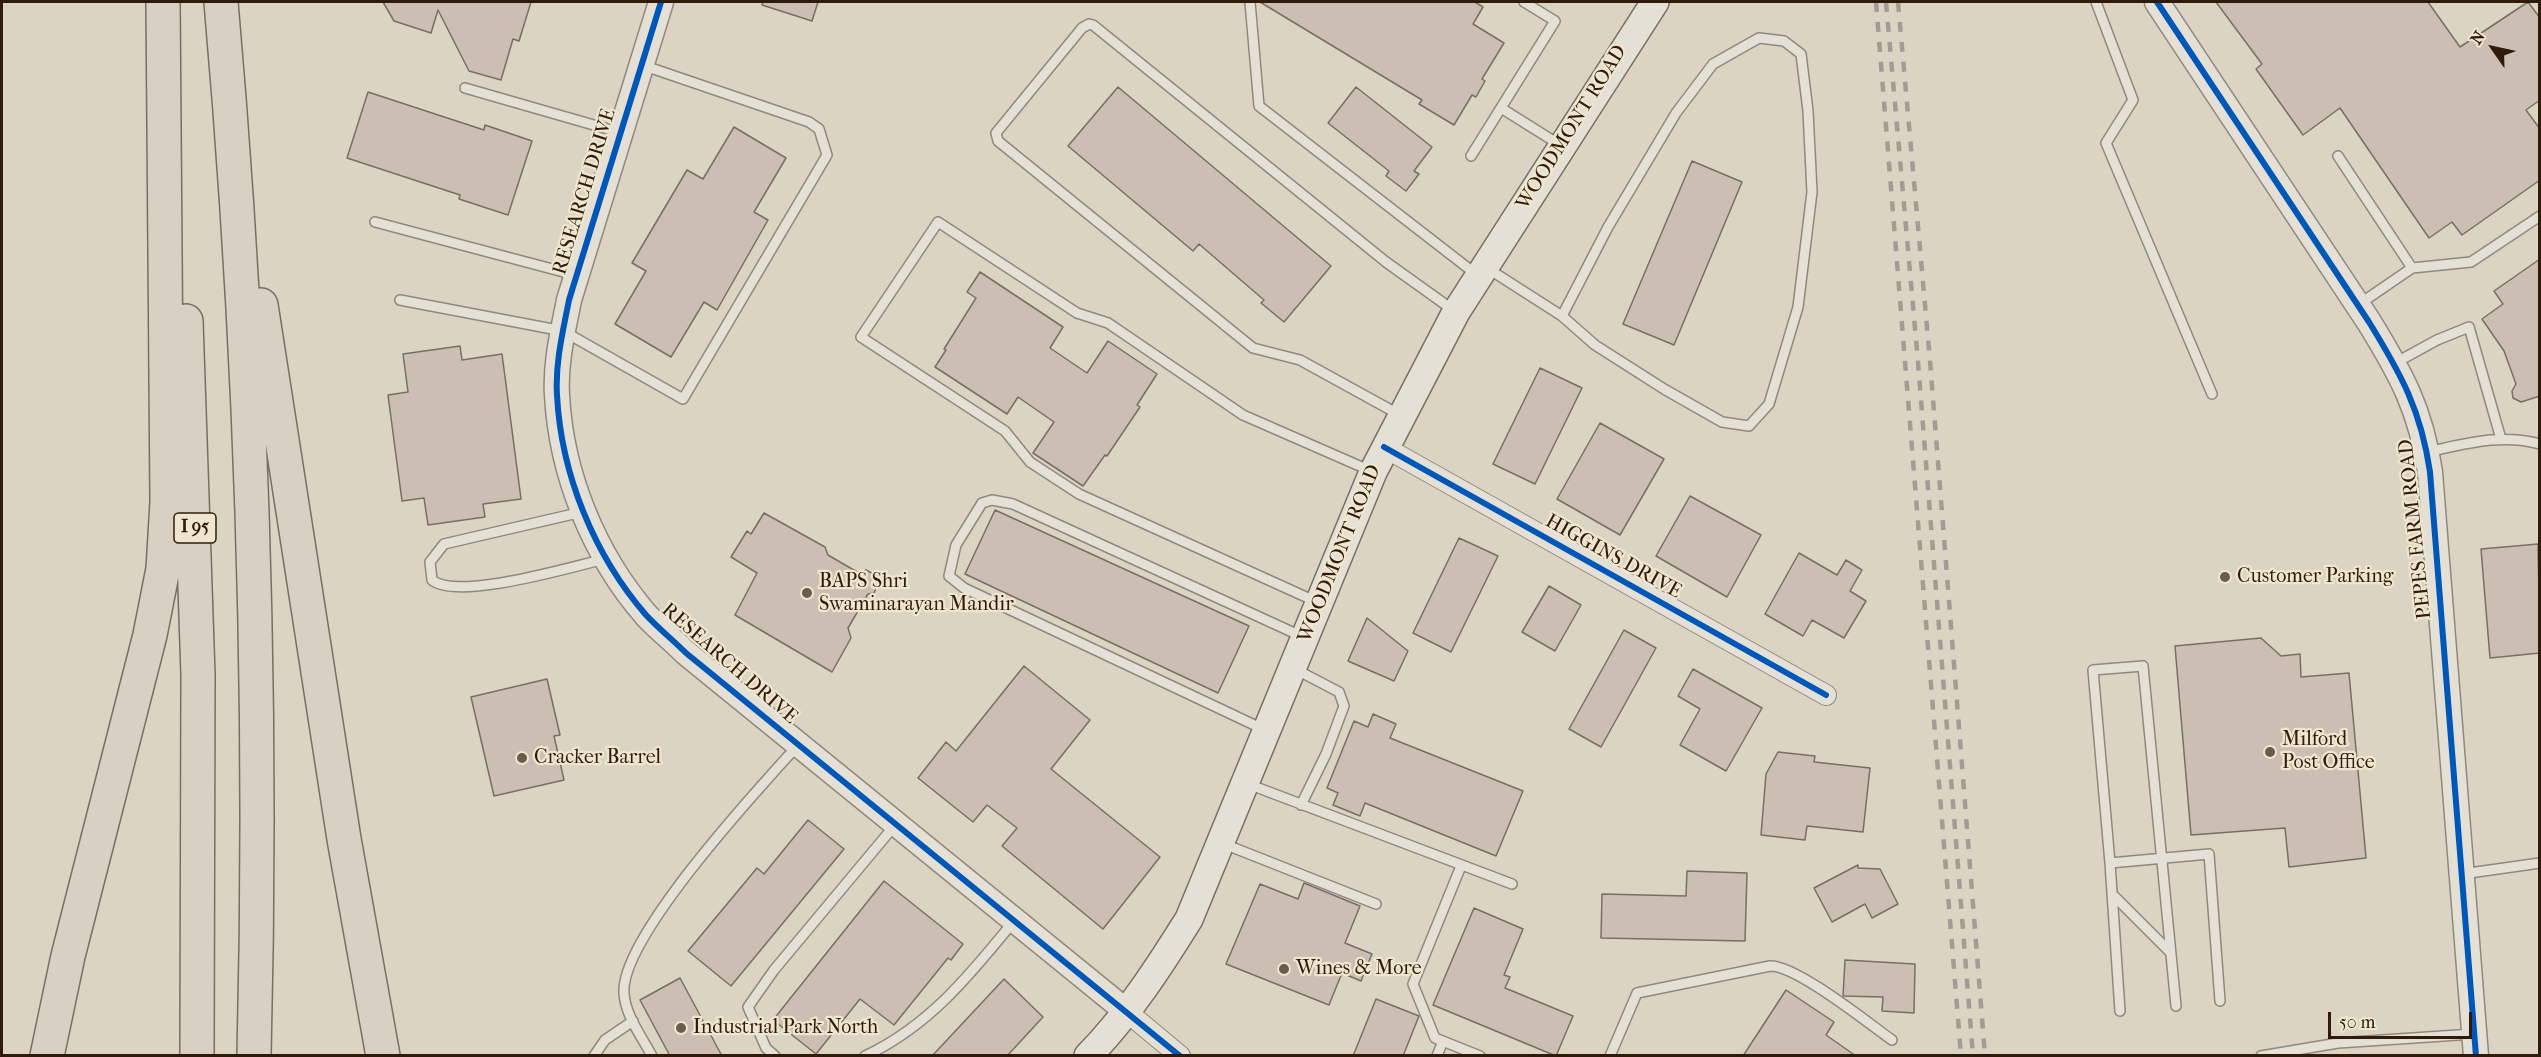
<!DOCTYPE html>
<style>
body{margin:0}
#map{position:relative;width:2541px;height:1057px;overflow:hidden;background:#dcd4c2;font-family:"IM FELL French Canon",serif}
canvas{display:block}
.frame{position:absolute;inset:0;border:3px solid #301b0b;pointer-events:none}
.north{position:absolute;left:2463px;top:18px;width:60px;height:60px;-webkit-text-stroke:4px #efe6d0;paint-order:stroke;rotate:304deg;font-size:16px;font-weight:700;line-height:24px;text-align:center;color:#301b0b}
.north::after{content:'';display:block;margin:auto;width:21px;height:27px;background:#301b0b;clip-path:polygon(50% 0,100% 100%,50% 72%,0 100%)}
.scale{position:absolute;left:2328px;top:1012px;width:144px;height:27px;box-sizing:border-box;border:3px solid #301b0b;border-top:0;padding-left:8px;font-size:18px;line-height:21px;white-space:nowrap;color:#301b0b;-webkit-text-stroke:4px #efe6d0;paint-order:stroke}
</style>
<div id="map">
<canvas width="2541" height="1057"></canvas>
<div class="frame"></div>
<div class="north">N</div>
<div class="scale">50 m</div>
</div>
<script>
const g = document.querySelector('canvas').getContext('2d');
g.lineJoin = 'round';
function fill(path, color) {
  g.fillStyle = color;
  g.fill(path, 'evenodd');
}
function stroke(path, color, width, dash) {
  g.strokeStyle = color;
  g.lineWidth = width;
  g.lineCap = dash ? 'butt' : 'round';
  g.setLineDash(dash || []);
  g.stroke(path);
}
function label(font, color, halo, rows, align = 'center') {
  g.font = font + ' "IM FELL French Canon",serif';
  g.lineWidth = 4.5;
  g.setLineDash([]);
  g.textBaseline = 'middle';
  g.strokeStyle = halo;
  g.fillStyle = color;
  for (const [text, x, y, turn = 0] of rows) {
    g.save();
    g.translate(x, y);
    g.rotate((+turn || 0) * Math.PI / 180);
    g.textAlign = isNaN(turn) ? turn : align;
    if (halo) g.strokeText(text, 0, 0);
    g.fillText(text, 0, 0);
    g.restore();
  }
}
const building = new Path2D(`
 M383,2H531L519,41L513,39L501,80L469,71L438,10L431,33L394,21Z
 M763,2H818L812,21L762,5Z
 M1260,2H1475L1483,7L1473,24L1504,43L1482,79L1485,81L1476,97L1472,95L1454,125L1419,104L1422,100Z
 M2216,2H2428L2460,47L2528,2L2540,18V100L2526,110L2540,129V180L2462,235L2452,222L2429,238L2340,108L2303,135L2256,69L2262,64Z
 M1118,87L1331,266L1284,322L1261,303L1264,300L1199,244L1193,251L1068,146Z
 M1356,87L1432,147L1414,171L1419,174L1406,191L1386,176L1389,171L1328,123Z
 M368,92L484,130L485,125L532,141L508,215L459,199L460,195L347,158Z
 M734,127L786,158L754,212L768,220L717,310L704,302L671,357L615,324L646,271L632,263L687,170L703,179Z
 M1692,161L1742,182L1674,345L1623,324Z
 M2540,259V396L2521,402L2513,398L2512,391L2516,384L2504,351L2482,319L2503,304L2494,291Z
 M980,272L1063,327L1050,348L1087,373L1108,341L1157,374L1137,405L1140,407L1107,456L1105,455L1083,486L1033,453L1054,422L1018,397L1007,414L935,367L946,350L944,349L976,298L967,292Z
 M460,346L462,360L502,354L521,499L483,504L485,517L428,525L424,498L402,501L388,395L408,392L403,354Z
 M1540,368L1582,388L1535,484L1493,464Z
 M1600,423L1664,459L1620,535L1557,499Z
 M1690,496L1761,535L1727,597L1656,556Z
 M995,510L1249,626L1218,693L965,574Z
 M764,513L825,547L828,555L859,573L866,570L881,578L874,593L868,594L848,628L851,638L832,672L735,615L757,573L731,557L747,531L751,534Z
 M1459,538L1498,556L1451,652L1413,633Z
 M2538,544L2540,653L2490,658L2481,549Z
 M1799,553L1837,575L1846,560L1862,570L1850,591L1866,601L1844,638L1812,620L1803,636L1765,614Z
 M1549,586L1581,605L1555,651L1522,632Z
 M1367,618L1408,651L1394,681L1348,661Z
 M1624,630L1656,648L1601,747L1569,729Z
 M2261,638L2281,656L2300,654L2301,677L2349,673L2366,858L2289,867L2285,828L2191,835L2175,646Z
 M1024,666L1090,720L1051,769L1160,857L1103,929L1002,846L1017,828L987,805L973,822L918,778L946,742L956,751Z
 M1693,669L1762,708L1726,771L1680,745L1700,709L1678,696Z
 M547,679L560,735L554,736L564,780L494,796L471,697Z
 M1373,714L1396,724L1390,738L1523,791L1496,856L1365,803L1360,816L1333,805L1338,793L1327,788L1354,721L1368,727Z
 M1778,752L1815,756L1814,762L1870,768L1863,832L1807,826L1805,840L1761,835L1766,774Z
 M808,820L844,849L731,986L688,951L757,868L764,874Z
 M1858,865V868L1880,869L1898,904L1872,918L1865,904L1832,922L1814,888Z
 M1687,871L1747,873L1745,941L1601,938L1602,894L1686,896Z
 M884,881L963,944L951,960L948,958L894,1025L860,999L816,1054L773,1020Z
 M1304,883L1360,906L1345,943L1372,954L1361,981L1342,973L1329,1005L1226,964L1260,884L1298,899Z
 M1474,908L1523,929L1504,975L1510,977L1505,988L1573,1016L1556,1056L1433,1005Z
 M1845,960L1915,964L1914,1013L1882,1011L1883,997L1843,996Z
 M680,978L722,1056H670L640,1000Z
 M1004,979L1043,1017L1007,1056H932Z
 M1786,990L1834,1022L1826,1035L1856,1056H1743Z
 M1376,999L1419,1016L1403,1056H1353Z`);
fill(building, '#ccbeb2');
stroke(building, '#776f64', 1.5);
const service = new Path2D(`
 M1250,2L1259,106L1477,275
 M2096,2L2133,100L2106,143L2212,394
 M465,88L618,132
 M1501,108L1560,145
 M1471,156L1555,21L1524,2
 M2338,156L2412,268
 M375,222L575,275
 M1487,268L1562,316L1595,345L1664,389L1722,422L1749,426L1769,404L1798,307L1812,192L1808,111L1801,54L1784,41L1759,38L1713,64L1676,113L1608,227L1562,316
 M400,300L563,331L683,399L827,155L819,129L809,122L642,65
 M2358,305L2412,268L2471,262L2540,216
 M2395,363L2437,340L2469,327L2501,439
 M1400,415L1300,360L1253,348L998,141L996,133L1082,28L1089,24L1093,25L1386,262L1453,310
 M2427,452C2465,444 2502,433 2540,444
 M582,512L444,544L430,562L432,580C457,601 571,567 605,559
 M1317,602L1079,494L1030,462L1005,431L861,337L938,222L1077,313L1108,323L1243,415L1371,471
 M1293,668L1339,692L1344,706L1326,754L1301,805
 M1265,730L964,588L949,576L956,545L982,503L992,500L1013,504L1303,637
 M1248,784L1512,884
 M1224,844L1376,904
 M2110,863L2093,670L2143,666L2176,1006
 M1461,866L1413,984L1435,1038L1480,1056
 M2462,874L2540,863
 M2112,894L2170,952
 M2120,1011L2110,863L2209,854L2220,1001
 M594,1056L605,1040L633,1021
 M652,1056C642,1037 625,1015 624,993C620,938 759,788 798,745
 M775,1056L766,1048L748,1007L774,970L895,825
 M865,1056C929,1026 970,975 1014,921
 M1437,1056L1443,1041
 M1610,1056L1637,993L1770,966C1796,965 1868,1023 1892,1040
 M2261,1056L2338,1043L2473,1034`);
const minor = new Path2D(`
 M1384,447L1826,695
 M1126,1011L1180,1056`);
const tertiary = new Path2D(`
 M661,2L569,300C563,331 555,363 557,395C561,474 594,555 646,615C658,628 673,640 686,653L1126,1011
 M2157,2L2369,322C2401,374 2421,410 2430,472L2476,1056`);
const secondary = new Path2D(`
 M1088,1056C1128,1015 1159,967 1189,919L1373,472L1456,312L1655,2`);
const motorway = new Path2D(`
 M221,2C252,352 263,704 254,1056
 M261,305L344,839L383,1056
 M186,321L198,675L197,1056
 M47,1056L68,956L150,635L163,569L167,502L163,2`);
stroke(service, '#90887c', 12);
stroke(minor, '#90887c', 22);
stroke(tertiary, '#90887c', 27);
stroke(secondary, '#776f64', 30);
stroke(motorway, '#776f64', 36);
stroke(service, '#e4e0d6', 9);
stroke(minor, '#e4e0d6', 20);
stroke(tertiary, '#e4e0d6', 24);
stroke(secondary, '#e4e0d6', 27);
stroke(motorway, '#d8d0c2', 33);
stroke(new Path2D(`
 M1876,2L1961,1056
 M1886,2L1918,362L1973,1056
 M1898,2L1930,361L1985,1056`), '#a29d94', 4.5, [10, 10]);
stroke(new Path2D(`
 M661,2L569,300C563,331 555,363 557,395C561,474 594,555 646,615C658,628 673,640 686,653L1180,1056
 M2157,2L2369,322C2401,374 2421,410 2430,472L2476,1056
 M1384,447L1826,695`), '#0057b8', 6);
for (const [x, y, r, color] of [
 [2225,577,6,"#6c5c4b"],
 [807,593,6,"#6c5c4b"],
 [2270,752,6,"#6c5c4b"],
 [522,758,6,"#6c5c4b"],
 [1284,969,6,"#6c5c4b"],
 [681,1028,6,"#6c5c4b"]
]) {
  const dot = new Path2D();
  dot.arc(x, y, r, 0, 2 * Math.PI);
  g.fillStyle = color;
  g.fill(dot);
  stroke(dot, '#efe6d0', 2);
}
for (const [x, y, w] of [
 [195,528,42]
]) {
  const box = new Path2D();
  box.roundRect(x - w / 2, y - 15, w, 30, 4.5);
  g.fillStyle = '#efe6d0';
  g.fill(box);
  stroke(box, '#301b0b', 1.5);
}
label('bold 18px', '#301b0b', null, [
 ["I 95",195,528]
]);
label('20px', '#301b0b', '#efe6d0', [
 ["WOODMONT ROAD",1572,128,-58],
 ["RESEARCH DRIVE",585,192,-73],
 ["PEPES FARM ROAD",2416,529,-96],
 ["WOODMONT ROAD",1340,554,-68],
 ["HIGGINS DRIVE",1613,557,29],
 ["RESEARCH DRIVE",729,664,41]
]);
label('20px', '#301b0b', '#efe6d0', [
 ["Customer Parking",2237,577],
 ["BAPS Shri",819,582],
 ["Swaminarayan Mandir",819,605],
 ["Milford",2282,740],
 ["Post Office",2282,763],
 ["Cracker Barrel",534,758],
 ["Wines & More",1296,969],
 ["Industrial Park North",693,1028]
], 'left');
</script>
